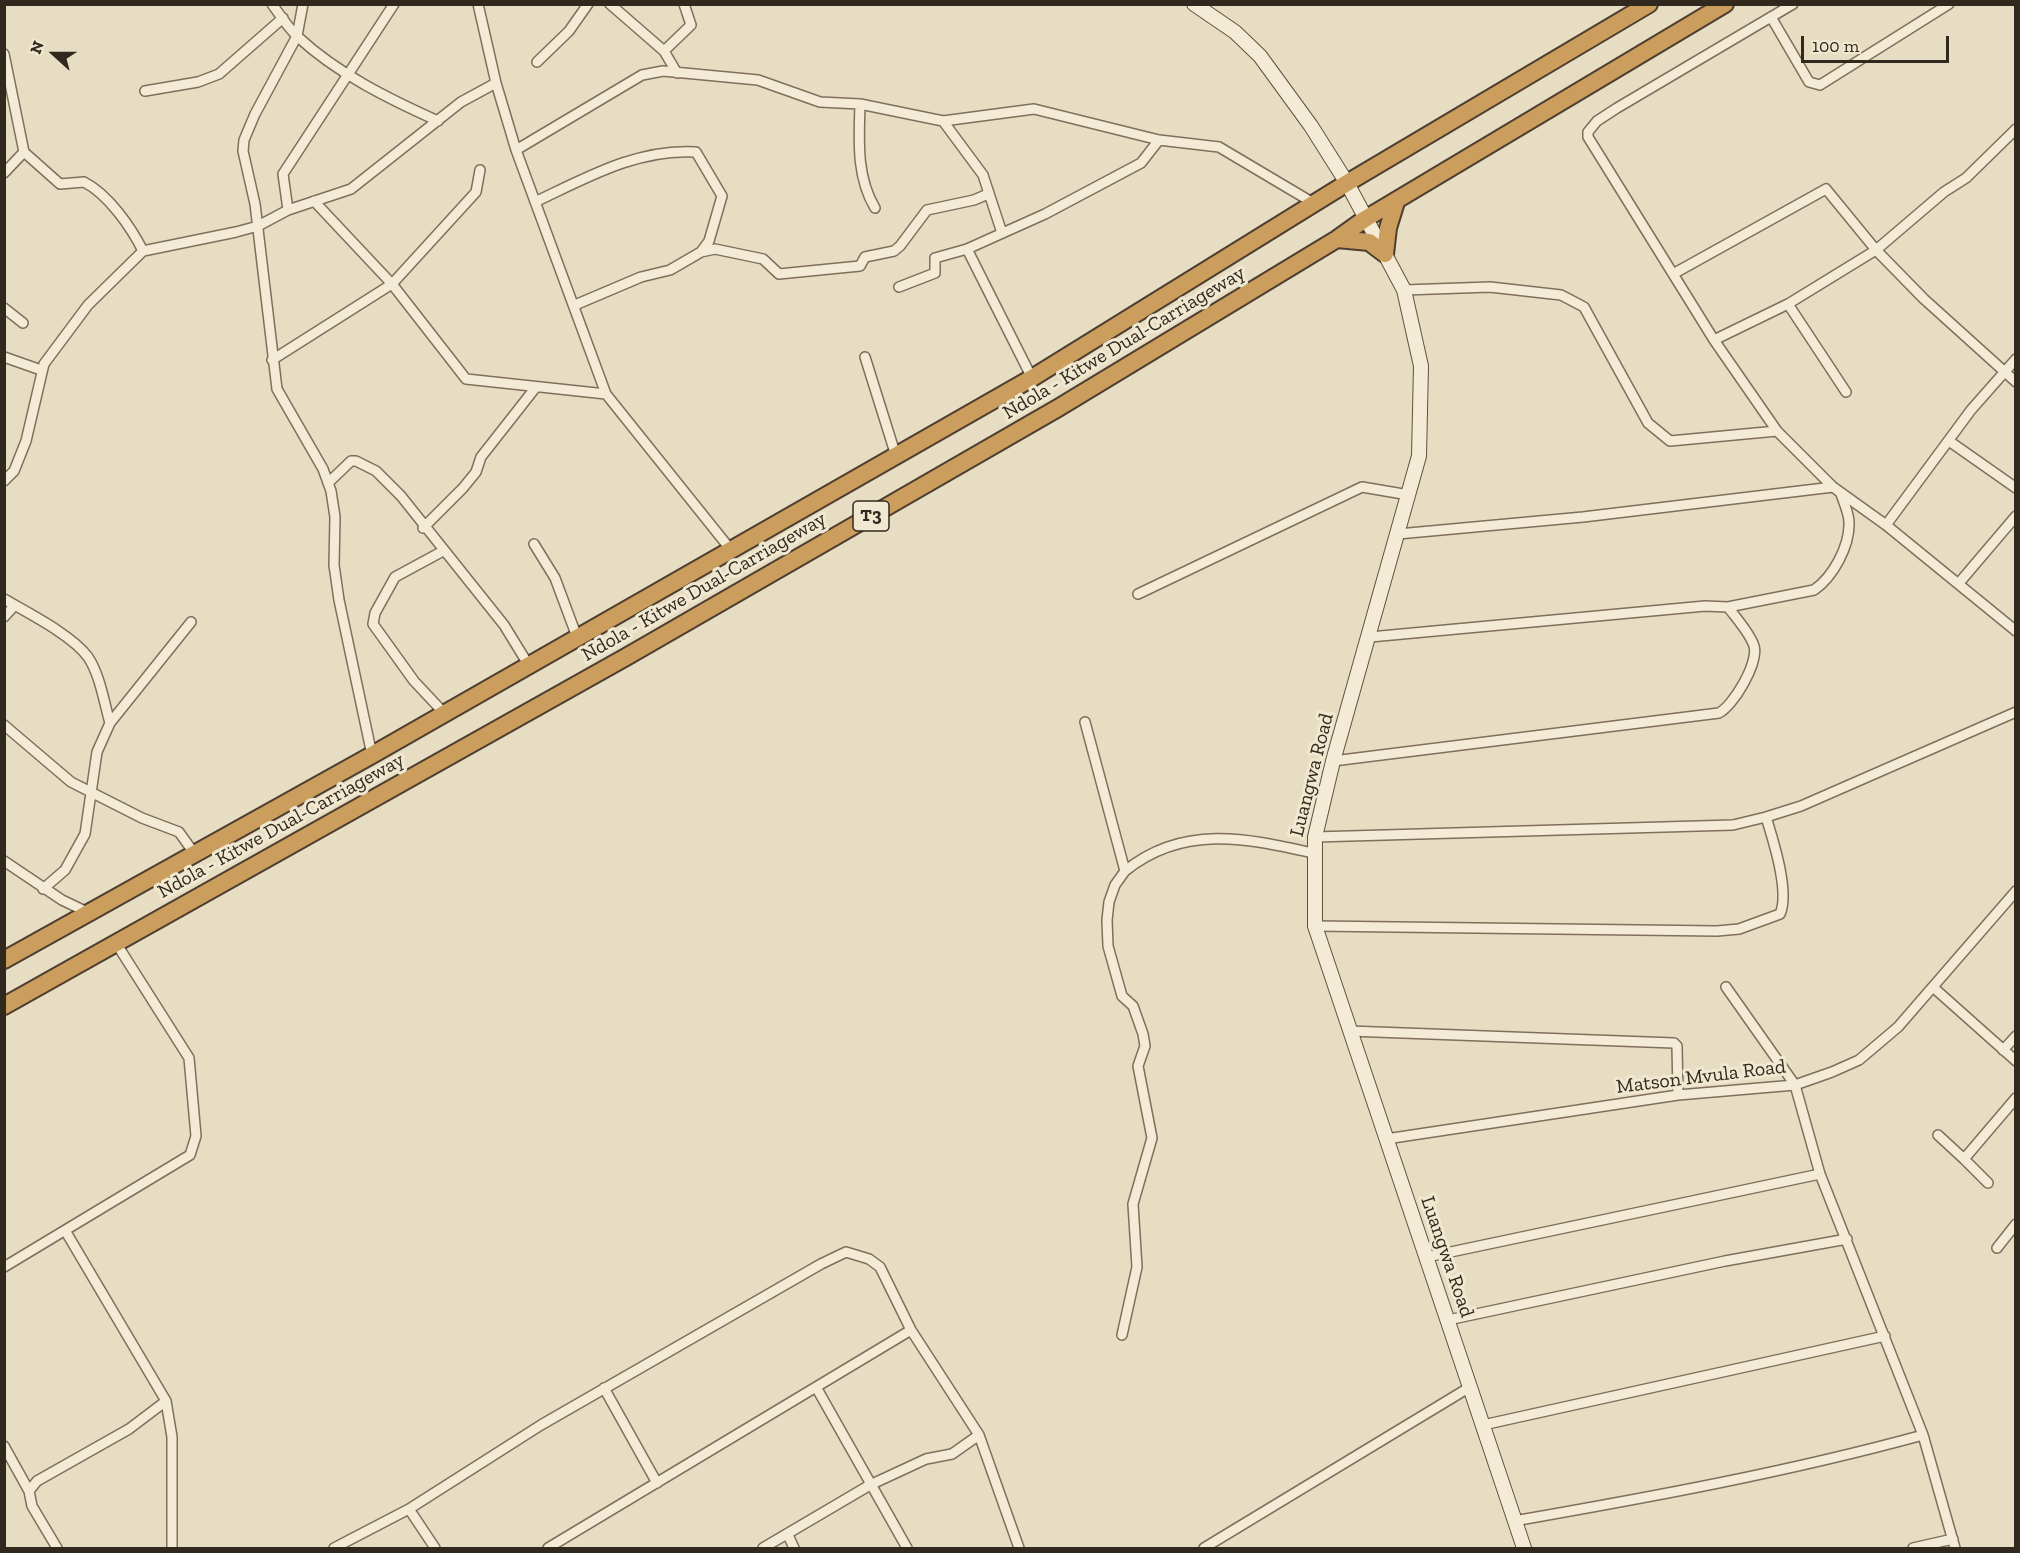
<!DOCTYPE html>
<style>
body{margin:0}
#map{position:relative;width:2020px;height:1553px;overflow:hidden;background:#e7ddc3;font-family:"Zilla Slab",serif}
canvas{display:block}
.frame{position:absolute;inset:0;border:6px solid #31281e;pointer-events:none}
.north{position:absolute;left:24px;top:24px;width:60px;height:60px;-webkit-text-stroke:4px #f0e8d1;paint-order:stroke;rotate:291deg;font-size:16px;font-weight:700;line-height:24px;text-align:center;color:#31281e}
.north::after{content:'';display:block;margin:auto;width:21px;height:27px;background:#31281e;clip-path:polygon(50% 0,100% 100%,50% 72%,0 100%)}
.scale{position:absolute;left:1801px;top:36px;width:148px;height:27px;box-sizing:border-box;border:3px solid #31281e;border-top:0;padding-left:8px;font-size:18px;line-height:21px;white-space:nowrap;color:#31281e;-webkit-text-stroke:4px #f0e8d1;paint-order:stroke}
</style>
<div id="map">
<canvas width="2020" height="1553"></canvas>
<div class="frame"></div>
<div class="north">N</div>
<div class="scale">100 m</div>
</div>
<script>
const g = document.querySelector('canvas').getContext('2d');
g.lineJoin = 'round';
function stroke(path, color, width, dash) {
  g.strokeStyle = color;
  g.lineWidth = width;
  g.lineCap = dash ? 'butt' : 'round';
  g.setLineDash(dash || []);
  g.stroke(path);
}
function label(font, color, halo, rows, align = 'center') {
  g.font = font + ' "Zilla Slab",serif';
  g.lineWidth = 6;
  g.setLineDash([]);
  g.textBaseline = 'middle';
  g.strokeStyle = halo;
  g.fillStyle = color;
  for (const [text, x, y, turn = 0] of rows) {
    g.save();
    g.translate(x, y);
    g.rotate((+turn || 0) * Math.PI / 180);
    g.textAlign = isNaN(turn) ? turn : align;
    if (halo) g.strokeText(text, 0, 0);
    g.fillText(text, 0, 0);
    g.restore();
  }
}
const street = new Path2D(`
 M272,4C280,15 288,28 298,37C338,74 389,99 438,121
 M303,4L297,36L255,114L244,140L243,151L255,204L277,389L323,469L331,491L335,517L334,565L339,600L372,755
 M478,4L496,83L516,150L606,394L731,550
 M610,4L664,51L677,73
 M1793,4L1617,108L1597,121L1588,132V137L1714,340L1777,431L1833,487L1886,525L2016,631
 M1771,17L1809,82L1820,85L1949,4
 M664,51L691,25L684,4
 M4,54L24,152L60,184L84,182C108,194 131,227 143,251
 M537,62L569,31L588,4
 M145,91L198,82L219,74L283,18
 M860,104C859,140 856,176 875,208
 M943,121L983,175L1002,233
 M516,150L642,75L663,71L758,80L820,102L860,104L943,121L1034,109L1159,140L1219,147L1315,204
 M4,173L24,152
 M314,201L392,284L466,379L606,394
 M535,202C586,178 638,148 696,152L722,196L709,241L701,252
 M288,210L283,174L394,4
 M967,249L1032,378
 M1673,274L1826,189L1876,250L1944,192L1966,178L2016,129
 M899,287L935,273V258L967,249L1045,214L1141,163L1159,140
 M1404,290L1490,287L1561,295L1584,307L1648,423L1670,441L1777,431
 M1788,304L1846,392
 M575,305L641,277L670,270L701,252L715,249L763,259L779,274L860,266L865,257L894,251L900,246L927,210L974,200L988,194
 M4,308L23,323
 M1714,340L1788,304L1876,250L1924,299L2016,382
 M4,357L41,370
 M865,357L896,456
 M272,360L392,284L476,192L480,170
 M1949,441L2016,488
 M4,481L14,471L26,441L44,364L88,305L143,251L236,232L258,226L288,210L351,189L461,102L496,83
 M328,483L351,461H356L376,471L401,496L504,625L528,664
 M1886,525L1971,410L2016,359
 M423,528L463,488L476,472L481,457L536,387
 M1398,534L1583,517L1833,487
 M534,544L555,578L577,637
 M443,551L395,577L375,613L373,624L414,681L444,713
 M1959,583L2016,516
 M1138,594L1362,487L1409,495
 M4,599C28,613 72,635 88,657C100,675 104,702 110,723
 M4,617L15,605
 M1370,637L1705,606L1728,607L1814,590C1833,577 1850,546 1849,522C1849,514 1844,503 1841,494
 M1085,722L1125,871C1183,824 1246,838 1313,853
 M4,725L71,782L142,818L179,832L194,853
 M1333,761L1719,713C1733,706 1759,663 1754,646C1750,633 1736,618 1728,607
 M1766,817L1801,806L2016,712
 M4,861L62,900L87,912
 M43,889L65,870L85,834L97,752L110,723L191,622
 M1315,926L1717,931L1739,929L1780,914C1790,892 1773,840 1766,817L1733,825L1315,837
 M1726,987L1795,1085L1820,1174L1923,1435L1955,1548
 M1934,988L2016,1061
 M1349,1031L1674,1043L1677,1046L1678,1095
 M2003,1050L2016,1036
 M1938,1135L1964,1159
 M1386,1139L1678,1095L1795,1085L1832,1072L1859,1060L1898,1027L2016,891
 M1988,1183L1964,1159L2016,1098
 M66,1232L166,1401L172,1437V1548
 M1997,1248L2016,1224
 M1427,1257L1820,1174
 M4,1267L190,1155L196,1136L189,1058L116,943
 M1448,1320L1725,1261L1847,1239
 M1122,1335L1137,1267L1133,1204L1152,1138L1138,1066L1145,1046L1143,1034L1133,1006L1122,996L1108,946L1107,920L1109,902L1115,885L1125,871
 M816,1387L907,1548
 M604,1388L657,1483
 M1483,1425L1885,1336
 M4,1446L29,1491
 M409,1509L435,1548
 M1514,1521C1651,1497 1788,1472 1923,1435
 M788,1535L794,1548
 M57,1548L32,1506L29,1491L37,1481L129,1429L166,1401
 M334,1548L409,1509L541,1425L821,1264L846,1252L869,1259L880,1267L911,1330L979,1435L1019,1548
 M548,1548L911,1330
 M763,1548L870,1485L926,1459L952,1454L979,1435
 M1204,1548L1470,1387
 M1913,1548L1953,1539`);
const secondary = new Path2D(`
 M1194,4L1235,32L1260,56L1311,126L1347,183L1404,290L1421,366L1419,456L1333,761L1315,837V926L1524,1548`);
const highway = new Path2D(`
 M1337,239L1369,242L1385,254
 M1385,254L1388,228L1396,202
 M4,960L372,755L1032,378L1347,183L1649,4
 M4,1006L626,657L1058,408L1337,239L1365,219L1725,4`);
stroke(street, '#7f6f5c', 12);
stroke(secondary, '#61513f', 16);
stroke(highway, '#4d3e30', 20);
stroke(street, '#f3ebd5', 9);
stroke(secondary, '#f3ebd5', 14);
stroke(highway, '#cc9e5e', 16);
for (const [x, y, w] of [
 [871,516,36]
]) {
  const box = new Path2D();
  box.roundRect(x - w / 2, y - 15, w, 30, 4.5);
  g.fillStyle = '#f0e8d1';
  g.fill(box);
  stroke(box, '#31281e', 1.5);
}
label('bold 18px', '#31281e', null, [
 ["T3",871,516]
]);
label('20px', '#31281e', '#f0e8d1', [
 ["Ndola - Kitwe Dual-Carriageway",1124,343,-31],
 ["Ndola - Kitwe Dual-Carriageway",704,587,-30],
 ["Luangwa Road",1312,775,-76],
 ["Ndola - Kitwe Dual-Carriageway",281,826,-29],
 ["Matson Mvula Road",1701,1077,-7],
 ["Luangwa Road",1447,1257,71]
]);
</script>
